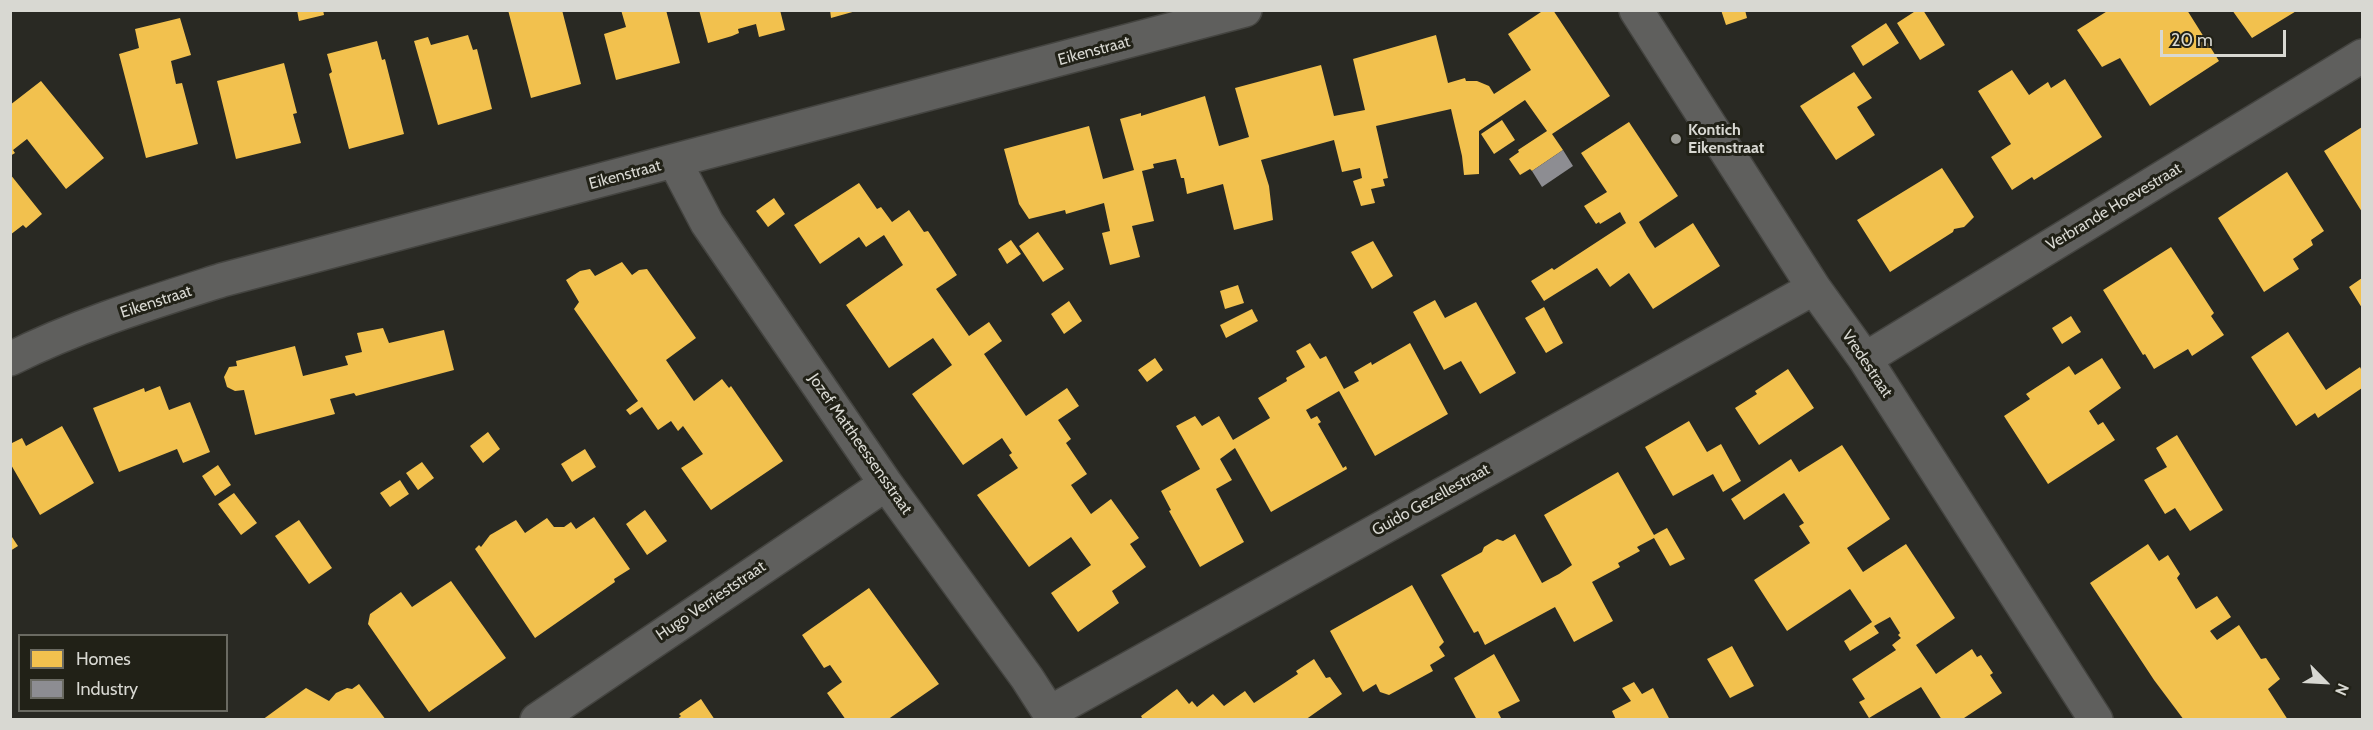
<!DOCTYPE html>
<style>
body{margin:0}
#map{position:relative;width:2373px;height:730px;overflow:hidden;background:#292923;font-family:Cabin,sans-serif}
canvas{display:block}
.frame{position:absolute;inset:0;border:12px solid #d8d8d2;pointer-events:none}
.legend{position:absolute;left:18px;top:634px;width:210px;height:78px;box-sizing:border-box;background:#212117;border:2px solid #6a6a62;margin:0;padding:8px 10px;list-style:none;font-size:18px;color:#d8d8d2}
.legend li{display:flex;align-items:center;gap:12px;height:30px}
.legend b{width:30px;border:2px solid #6a6a62}
.north{position:absolute;left:2295px;top:652px;width:60px;height:60px;-webkit-text-stroke:4px #212117;paint-order:stroke;rotate:114deg;font-size:16px;font-weight:700;line-height:24px;text-align:center;color:#d8d8d2}
.north::after{content:'';display:block;margin:auto;width:21px;height:27px;background:#d8d8d2;clip-path:polygon(50% 0,100% 100%,50% 72%,0 100%)}
.scale{position:absolute;left:2160px;top:30px;width:126px;height:27px;box-sizing:border-box;border:3px solid #d8d8d2;border-top:0;padding-left:8px;font-size:18px;line-height:21px;white-space:nowrap;color:#d8d8d2;-webkit-text-stroke:4px #212117;paint-order:stroke}
</style>
<div id="map">
<canvas width="2373" height="730"></canvas>
<div class="frame"></div>
<ul class="legend">
<li><b style="height:16px;background:#f2c14e"></b>Homes</li>
<li><b style="height:16px;background:#8d8d92"></b>Industry</li>
</ul>
<div class="north">N</div>
<div class="scale">20 m</div>
</div>
<script>
const g = document.querySelector('canvas').getContext('2d');
g.lineJoin = 'round';
function fill(path, color) {
  g.fillStyle = color;
  g.fill(path, 'evenodd');
}
function stroke(path, color, width, dash) {
  g.strokeStyle = color;
  g.lineWidth = width;
  g.lineCap = dash ? 'butt' : 'round';
  g.setLineDash(dash || []);
  g.stroke(path);
}
function label(font, color, halo, rows, align = 'center') {
  g.font = font + ' Cabin,sans-serif';
  g.lineWidth = 6;
  g.setLineDash([]);
  g.textBaseline = 'middle';
  g.strokeStyle = halo;
  g.fillStyle = color;
  for (const [text, x, y, turn = 0] of rows) {
    g.save();
    g.translate(x, y);
    g.rotate((+turn || 0) * Math.PI / 180);
    g.textAlign = isNaN(turn) ? turn : align;
    if (halo) g.strokeText(text, 0, 0);
    g.fillText(text, 0, 0);
    g.restore();
  }
}
fill(new Path2D(`
 M297,10H323L324,15L299,21Z
 M508,10H562L581,84L531,98Z
 M621,10H666L680,63L616,80L604,34L626,27Z
 M699,10H780L785,30L759,37L756,24L738,29L739,33L732,36L708,43Z
 M830,10H855L856,11L831,18Z
 M1544,10H1553L1610,96L1552,134L1563,150L1532,171L1530,169L1520,175L1509,159L1519,152L1518,150L1547,131L1525,100L1479,131V174L1464,175L1462,156L1451,109L1376,126L1388,178L1383,179L1385,186L1371,189L1375,203L1361,206L1353,181L1362,178L1360,168L1342,172L1334,140L1261,160L1269,186L1273,220L1234,230L1223,184L1187,194L1184,178H1181L1176,159L1153,164L1154,168L1142,171L1154,221L1132,226L1140,257L1110,265L1102,233L1110,231L1104,203L1066,214L1065,210L1029,219L1019,204L1004,149L1089,126L1103,179L1134,170L1120,119L1141,113V116L1205,96L1219,146L1249,137L1235,88L1321,65L1334,116L1365,110L1353,59L1436,35L1448,83L1465,78L1466,81H1477L1489,86L1494,94L1531,70L1508,34Z
 M1721,10H1745L1747,18L1726,25Z
 M1917,10H1923L1945,45L1920,60L1897,23Z
 M2109,10H2187L2219,61L2150,106L2120,58L2102,67L2077,30Z
 M2232,10H2298L2252,38Z
 M180,18L191,55L171,61L176,84L182,83L198,144L146,158L119,54L139,48L135,29Z
 M1886,23L1899,43L1863,66L1851,46Z
 M468,35L473,50L477,49L492,109L438,125L414,41L428,37L431,45Z
 M377,41L382,60L385,59L404,134L349,149L329,74L332,72L327,54Z
 M284,63L297,113L293,114L301,143L236,159L217,81Z
 M2012,70L2029,95L2048,82L2051,88L2065,79L2102,137L2034,180L2032,177L2012,190L1991,157L2011,144L1978,91Z
 M1854,72L1872,98L1857,107L1875,135L1836,160L1800,106Z
 M41,81L104,158L66,189L27,139L13,150L15,153L10,156V105Z
 M1502,120L1515,140L1494,154L1481,134Z
 M1629,122L1678,196L1639,222L1647,236L1655,248L1693,223L1720,266L1653,309L1629,273L1610,287L1597,268L1544,301L1531,281L1552,268L1554,270L1626,223L1620,212L1600,224L1599,222L1596,224L1584,206L1607,192L1581,153Z
 M2362,127V212L2324,151Z
 M1942,168L1974,217L1964,227L1954,229L1953,232L1890,272L1857,220Z
 M2287,172L2324,231L2311,240L2313,245L2293,259L2299,269L2264,292L2218,218Z
 M10,174L42,214L26,228L23,225L10,235Z
 M859,183L877,209L881,207L892,222L909,210L924,232L928,231L957,275L936,289L969,336L989,322L1002,341L984,354L1026,416L1067,388L1079,406L1058,420L1071,439L1066,443L1087,474L1071,485L1091,514L1111,499L1139,538L1130,544L1146,567L1112,591L1119,603L1078,632L1051,593L1091,565L1071,537L1029,567L977,495L1018,468L1009,455L1012,453L1002,438L963,465L912,394L952,365L933,338L889,368L846,305L903,265L884,235L866,247L859,237L820,264L794,225Z
 M774,198L785,214L768,227L756,211Z
 M1038,232L1064,269L1043,282L1019,246Z
 M1011,240L1021,254L1007,264L998,249Z
 M1373,241L1393,276L1372,289L1351,252Z
 M2171,247L2214,313L2211,316L2224,335L2192,356L2188,349L2154,369L2145,354L2143,355L2103,290Z
 M622,262L632,275L639,270L647,269L696,338L666,360L694,401L722,379L729,388L731,386L783,461L711,510L681,468L703,454L683,426L678,431L671,421L658,430L642,407L630,415L626,410L638,401L574,309L579,302L566,280L580,271L590,269L595,276Z
 M2362,278V308L2349,287Z
 M1238,285L1244,303L1225,309L1220,291Z
 M1435,300L1445,318L1476,302L1516,373L1480,394L1461,361L1444,370L1413,312Z
 M1069,301L1082,321L1064,334L1051,314Z
 M1544,307L1563,343L1546,353L1525,318Z
 M1252,309L1258,321L1226,338L1220,325Z
 M2071,316L2081,332L2062,344L2052,328Z
 M383,328L389,343L444,330L454,370L356,396L354,393L330,399L335,414L255,435L244,390L235,391L227,387L224,377L229,367L237,366L236,361L295,346L303,376L348,365L345,356L362,352L357,333Z
 M2288,332L2326,390L2360,367L2362,371V388L2318,418L2315,413L2296,426L2251,357Z
 M1310,343L1320,359L1326,356L1344,389L1359,381L1354,372L1371,362L1372,365L1410,343L1448,414L1375,456L1339,391L1306,410L1311,419L1317,416L1321,422L1318,424L1343,468L1346,466L1347,469L1271,512L1235,448L1220,459L1232,480L1216,489L1244,542L1200,567L1169,511L1171,510L1161,491L1200,469L1176,426L1195,416L1202,426L1219,416L1233,440L1265,421L1270,418L1258,398L1287,381L1286,378L1305,367L1296,351Z
 M1155,358L1163,370L1147,382L1138,370Z
 M2102,358L2121,388L2089,411L2098,425L2103,422L2115,440L2048,484L2004,416L2030,399L2026,394L2069,366L2075,375Z
 M1788,369L1814,408L1759,445L1735,408L1757,394L1755,391Z
 M160,386L169,410L190,402L210,452L183,463L177,449L119,472L93,408L144,388L145,392Z
 M1689,421L1707,452L1721,444L1741,481L1723,492L1713,474L1673,496L1645,447Z
 M62,426L94,483L40,515L10,463V444L22,438L26,446Z
 M488,432L500,449L483,463L470,446Z
 M2177,435L2223,510L2190,531L2175,508L2165,514L2144,480L2167,467L2156,448Z
 M1842,445L1890,519L1847,548L1863,572L1906,544L1955,618L1916,645L1936,674L1972,649L1977,657L1981,655L1993,673L1990,675L2002,693L1961,720H1942L1921,687L1869,718L1859,702L1865,699L1852,679L1896,650L1892,645L1901,638L1898,635L1900,633L1890,617L1874,626L1879,633L1850,651L1844,641L1872,622L1850,589L1787,631L1754,580L1810,543L1799,526L1804,523L1784,493L1744,520L1731,499L1791,459L1799,472Z
 M585,449L596,467L572,482L561,464Z
 M422,462L434,478L418,490L406,473Z
 M218,465L231,485L215,496L202,476Z
 M1618,472L1654,535L1667,528L1685,559L1670,566L1654,538L1637,547L1640,551L1618,563L1620,567L1592,582L1613,621L1574,642L1555,607L1485,645L1478,631L1474,633L1441,575L1482,552L1484,547L1497,539L1503,541L1515,534L1542,583L1559,574L1572,565L1544,515Z
 M400,480L409,494L390,507L380,493Z
 M234,493L257,523L241,535L218,504Z
 M645,510L667,541L647,555L626,524Z
 M594,517L630,569L614,579L615,582L535,638L475,549L479,545L481,547L490,535L516,520L525,533L547,518L554,527H564L571,522L576,529Z
 M299,520L332,568L309,584L275,536Z
 M10,534L18,546L10,551Z
 M2148,544L2159,561L2168,555L2180,574L2177,578L2196,609L2217,596L2231,617L2210,631L2217,640L2239,625L2261,659L2266,658L2280,679L2268,689L2288,720H2184L2154,680L2090,583Z
 M451,581L506,658L429,712L368,624L370,614L401,592L412,607Z
 M1412,585L1444,642L1439,647L1445,656L1430,665L1433,671L1389,695L1380,692L1376,684L1363,692L1330,631Z
 M869,588L939,684L887,720H846L827,693L842,682L830,665L824,668L802,635Z
 M1732,646L1754,686L1730,698L1707,659Z
 M1494,654L1520,701L1498,712L1502,720H1477L1454,678Z
 M1314,659L1326,678L1330,677L1342,694L1305,720H1143L1141,716L1177,689L1189,704L1192,701L1197,707L1213,694L1224,706L1245,691L1254,703L1298,674L1296,671Z
 M1634,682L1642,694L1653,688L1670,720H1616L1612,711L1631,701L1622,688Z
 M359,684L386,720H262L306,688L329,701L336,693L347,688L352,689Z
 M701,699L715,720H676L681,716L679,714Z`), '#f2c14e');
fill(new Path2D(`
 M1563,150L1573,166L1542,187L1532,171Z`), '#8d8d92');
const street = new Path2D(`
 M1636,10L1814,288L1865,359L2096,720
 M675,162L707,223L886,484L1027,678L1054,720
 M10,359C78,325 150,303 222,280L1245,10
 M1865,359L2362,56
 M1049,713L1814,288
 M537,720L886,484`);
stroke(street, '#444440', 36);
stroke(street, '#5f5f5d', 33);
for (const [x, y, r, color] of [
 [1676,139,6,"#9b9b95"]
]) {
  const dot = new Path2D();
  dot.arc(x, y, r, 0, 2 * Math.PI);
  g.fillStyle = color;
  g.fill(dot);
  stroke(dot, '#212117', 2);
}
label('16px', '#d8d8d2', '#212117', [
 ["Eikenstraat",1094,51,-15],
 ["Eikenstraat",625,175,-15],
 ["Verbrande Hoevestraat",2114,207,-31],
 ["Eikenstraat",156,302,-18],
 ["Vredestraat",1867,364,56],
 ["Jozef Mattheessensstraat",860,444,55],
 ["Guido Gezellestraat",1431,500,-29],
 ["Hugo Verrieststraat",711,601,-34]
]);
label('bold 16px', '#d8d8d2', '#212117', [
 ["Kontich",1688,130],
 ["Eikenstraat",1688,148]
], 'left');
</script>
